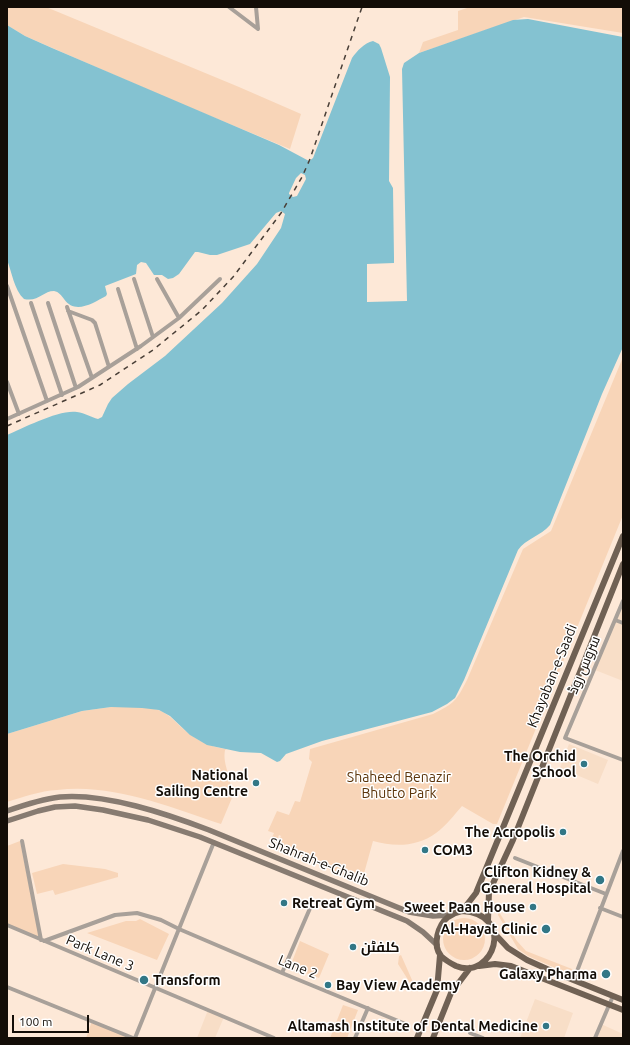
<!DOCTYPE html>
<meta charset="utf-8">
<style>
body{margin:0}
#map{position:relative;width:630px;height:1045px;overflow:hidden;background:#fde8d7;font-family:Ubuntu,sans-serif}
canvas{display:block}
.frame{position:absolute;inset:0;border:8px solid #130d07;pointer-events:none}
.scale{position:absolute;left:12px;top:1015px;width:77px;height:18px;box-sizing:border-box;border:2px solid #130d07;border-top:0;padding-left:5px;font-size:12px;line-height:14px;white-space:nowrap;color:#130d07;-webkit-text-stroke:3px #fff;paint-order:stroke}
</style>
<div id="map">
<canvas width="630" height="1045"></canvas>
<div class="frame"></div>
<div class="scale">100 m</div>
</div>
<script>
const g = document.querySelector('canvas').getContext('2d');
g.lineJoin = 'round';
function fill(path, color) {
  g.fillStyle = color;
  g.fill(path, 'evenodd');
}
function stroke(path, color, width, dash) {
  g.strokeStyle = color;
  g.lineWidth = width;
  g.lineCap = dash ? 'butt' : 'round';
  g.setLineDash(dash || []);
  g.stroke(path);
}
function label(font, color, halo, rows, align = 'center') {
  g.font = font + ' Ubuntu,Cairo,sans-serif';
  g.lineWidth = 3;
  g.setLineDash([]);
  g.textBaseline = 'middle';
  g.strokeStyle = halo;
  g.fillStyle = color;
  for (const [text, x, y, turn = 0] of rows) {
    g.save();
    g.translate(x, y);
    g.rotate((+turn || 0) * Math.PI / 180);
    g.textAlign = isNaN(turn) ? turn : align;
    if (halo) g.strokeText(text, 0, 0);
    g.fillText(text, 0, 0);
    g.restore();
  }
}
fill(new Path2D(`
 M623,600V681L595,670Z
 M569,744L608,760L598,784L560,768Z
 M535,999L573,1013L564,1038H520Z
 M208,1010L224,1017L215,1038H197Z
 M601,1024L623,1034V1038H595Z`), '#f8dec7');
fill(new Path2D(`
 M7,7H46L239,87L301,114L290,149L174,101L25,36L7,25Z
 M470,7H623V33L524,17L419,53L423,42L458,30V11Z
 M623,357V515L497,824H493L462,806C454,815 446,826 436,833C417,847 394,847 373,841L363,877L356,880L276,848L281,836L279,835L276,843L271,840L274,833L268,831L277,811L289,815L295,801L300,802L312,762L309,759L310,749L433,714C455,703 456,701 467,680L523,549L551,531Z
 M111,707C126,707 146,705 161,711C169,715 174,720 180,726C194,739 209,747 227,749L225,750C222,766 233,778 230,791L234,793L221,824C170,807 112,783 57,790C40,791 23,797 7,802V734L82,711Z
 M20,841L40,939L7,925V846Z
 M63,864L105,869L118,873V877L55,895L53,890L37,894L32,873Z
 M499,912L517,941L526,951L572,969L571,973L569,974L528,956L518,949L498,915V913Z
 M443 939a21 21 0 1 1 42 0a21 21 0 1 1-42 0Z
 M140,919L169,934L157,960L87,933L126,921H136Z
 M300,941L329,954L319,978L290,967Z
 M401,955L416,989L412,991V986L398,964L399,956Z
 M343,1005L358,1010L347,1038H330Z
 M92,1021L132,1038H86Z`), '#f8d5b8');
fill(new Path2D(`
 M528,19L623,37V347L602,394L550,525C541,536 525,539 518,550L464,680L455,698L447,704L432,712L322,741L286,754L280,761L277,762L261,753L240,752L207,745L190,735L170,716L159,710L142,708L111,707L82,711L7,734V435C23,428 60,409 77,412C85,413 91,417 98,419L102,417L108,404L112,398L128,384L165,356L222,303L257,264L281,228L285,214L281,211L276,213L250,244L217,255H210L198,252H195L179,274L173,278L168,279L162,275H154L146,263L141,262L137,265L136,274L105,286L107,294L106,296C93,303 75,315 64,299C61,295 59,292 54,291C43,291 39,302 24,299C14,290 12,272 7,260V25L25,36L52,48L279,145L309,161L313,158L352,58C357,51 364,43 373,41L379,44L381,48L390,77L389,181L393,188L394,258V263L367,264V302L407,301L402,69L404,63L419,53L513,20ZM301,173L305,175L306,179L297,196L293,197L289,194V193L296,178Z`), '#84c2d1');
stroke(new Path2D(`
 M229,7L258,29
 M256,7L258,29
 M134,279L153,337
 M157,279L179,318
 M7,286L47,401
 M118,289L137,349
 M31,303L62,395
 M48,303L76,388
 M67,307L92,378
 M68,311L92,320L95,323L109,367
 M7,382L19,414
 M7,419L78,387L141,346L179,318L220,279
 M623,601L565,738L623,760
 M615,620L623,623
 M22,841L41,940
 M515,858L606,894
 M600,908L623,917
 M7,925L274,1038
 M44,941L115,915L137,913L161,920L179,929L282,973L408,1025
 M282,973L311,906
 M574,979L623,851
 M7,987L133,1038
 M470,1033L483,1038
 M135,1038L214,842
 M355,1038L368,1008
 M595,1038L613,996`), '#a8a099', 4);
stroke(new Path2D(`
 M7,811C24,805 42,799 60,797C106,793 167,814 209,830L409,912L433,916L451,915
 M7,821L38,811L55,807L75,806L103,810L148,820L200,837L407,921L423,932L437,945`), '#877b71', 5.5);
stroke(new Path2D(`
 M462,911L476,893L623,536
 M462,911C517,914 493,981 456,966C450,963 446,961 441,956C432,945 438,925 448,917C452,914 457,912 462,911Z
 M488,920L489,892L513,840L623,564
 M494,933L508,948L527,960L556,973L623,1000
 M479,966L495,964L511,966L623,1010
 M417,1038L437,990L440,955
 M433,1038L451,993L470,968`), '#706154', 6);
stroke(new Path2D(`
 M7,426L100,385L153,350L202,310L233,277L281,213L302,177L310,159L362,7`), '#493f37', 1.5, [5, 5]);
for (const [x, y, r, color] of [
 [584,764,4,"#327786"],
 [256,783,4,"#327786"],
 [563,832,4,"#327786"],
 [425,850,4,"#327786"],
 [600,880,5,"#327786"],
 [284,903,4,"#327786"],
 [533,907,4,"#327786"],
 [546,929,5,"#327786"],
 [353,947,4,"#327786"],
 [606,974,5,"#327786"],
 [144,980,5,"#327786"],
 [328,985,4,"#327786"],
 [546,1026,4,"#327786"]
]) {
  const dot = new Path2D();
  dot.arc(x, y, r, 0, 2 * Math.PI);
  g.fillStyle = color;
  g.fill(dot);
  stroke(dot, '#fff', 1.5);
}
label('14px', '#130d07', '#fff', [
 ["سروس روڈ",584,665,-67],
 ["Khayaban-e-Saadi",552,676,-68],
 ["Shahrah-e-Ghalib",319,862,22],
 ["Park Lane 3",100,953,23],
 ["Lane 2",298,967,22]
]);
label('bold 14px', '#130d07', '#fff', [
 ["The Orchid",576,756],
 ["School",576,772],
 ["National",248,775],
 ["Sailing Centre",248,791],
 ["The Acropolis",555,832],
 ["COM3",433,850,"left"],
 ["Clifton Kidney &",591,872],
 ["General Hospital",591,888],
 ["Retreat Gym",292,903,"left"],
 ["Sweet Paan House",525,907],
 ["Al-Hayat Clinic",537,929],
 ["کلفٹن",361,947,"left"],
 ["Galaxy Pharma",597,974],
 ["Transform",153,980,"left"],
 ["Bay View Academy",336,985,"left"],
 ["Altamash Institute of Dental Medicine",538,1026]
], 'right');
label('14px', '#5c350b', '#fff', [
 ["Shaheed Benazir",399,777],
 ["Bhutto Park",399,793]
]);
</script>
